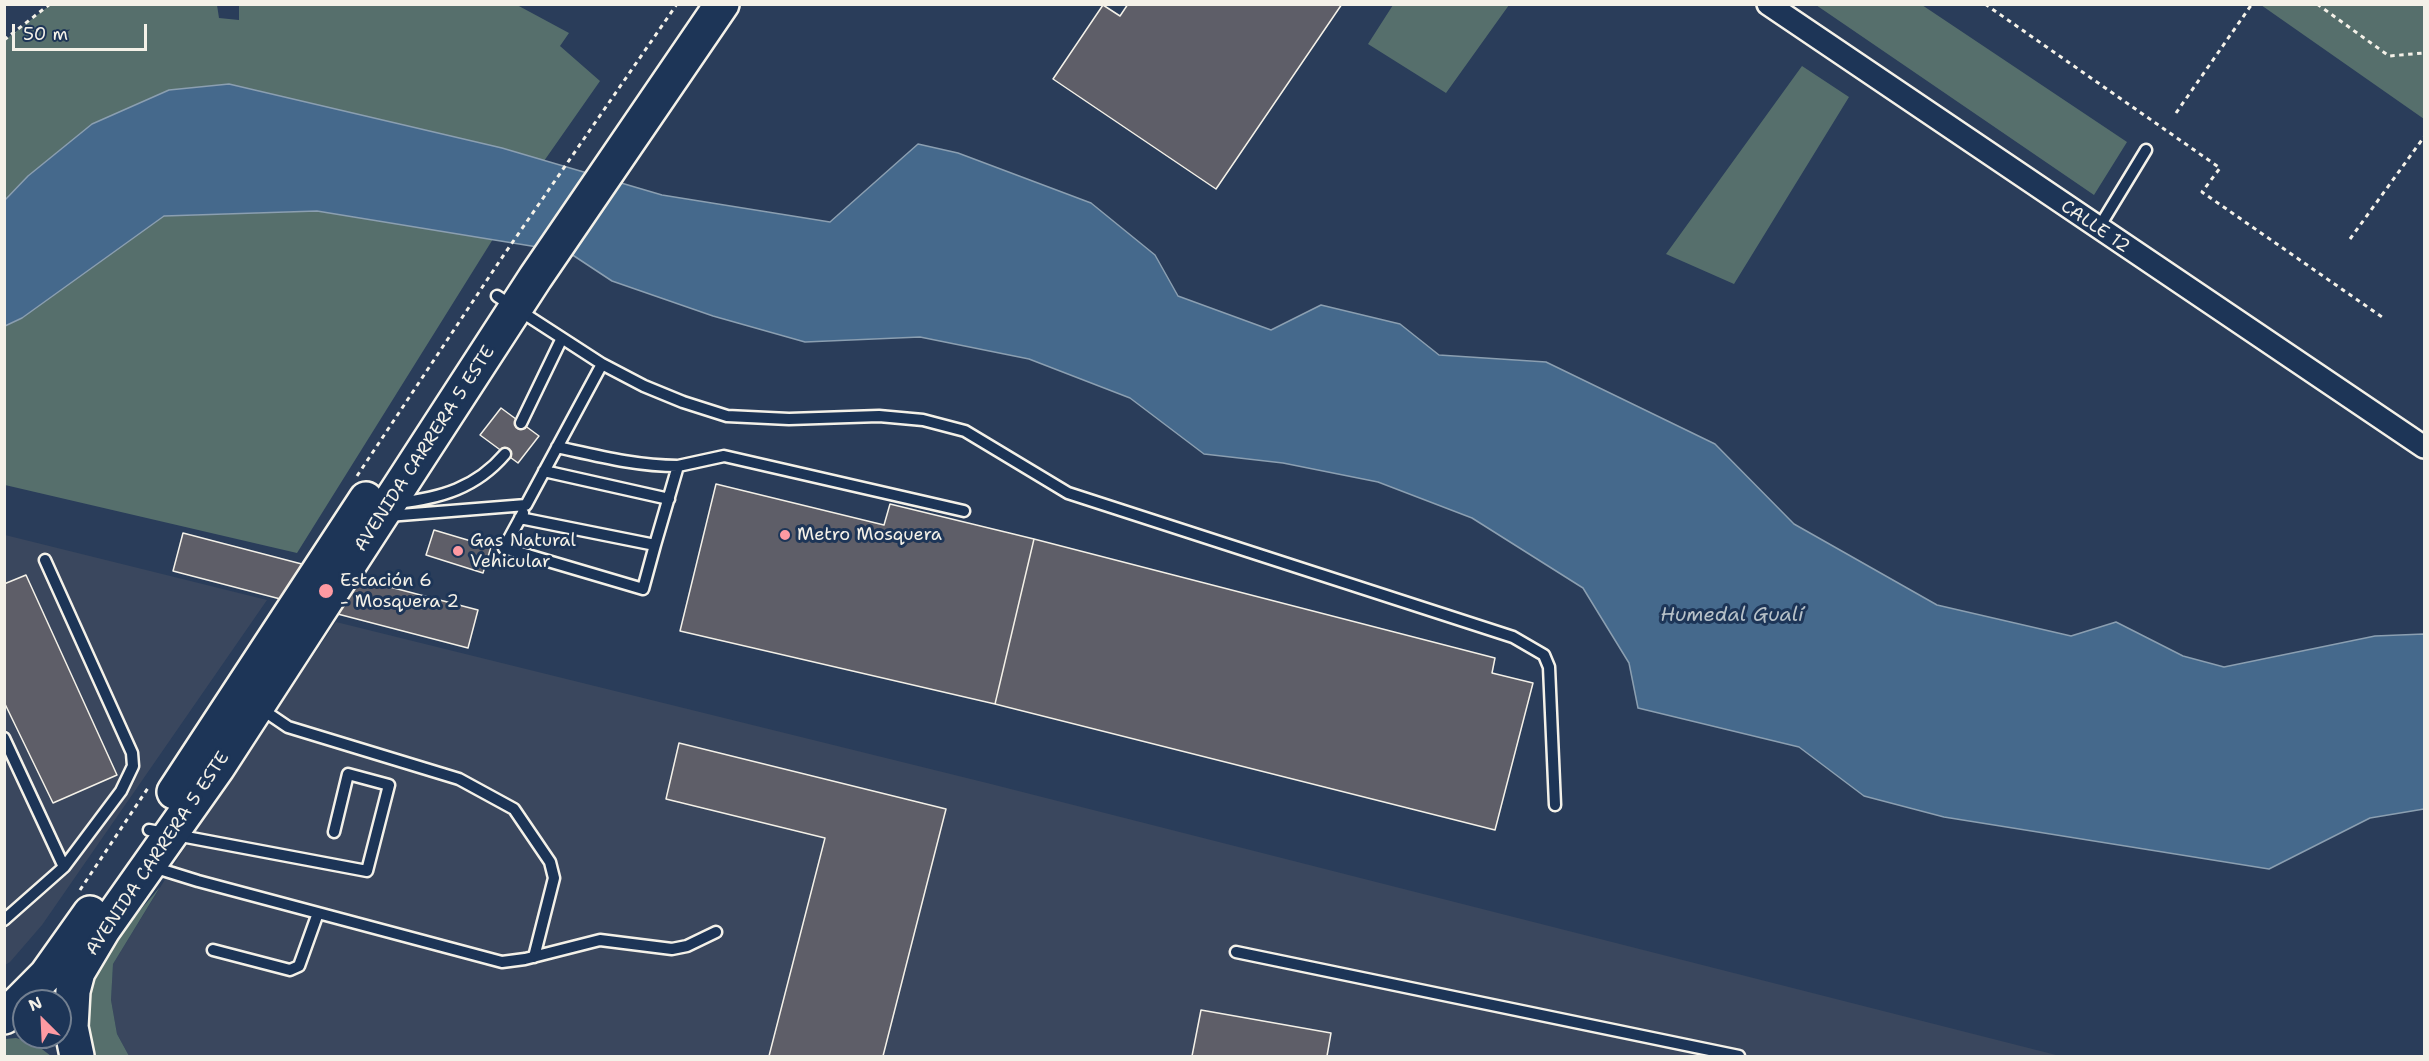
<!DOCTYPE html>
<meta charset="utf-8">
<style>
body{margin:0}
#map{position:relative;width:2429px;height:1061px;overflow:hidden;background:#2a3d5a;font-family:"Shantell Sans",sans-serif}
canvas{display:block}
.frame{position:absolute;inset:0;border:6px solid #f4f1e8;pointer-events:none}
.north{position:absolute;left:12px;top:989px;width:60px;height:60px;box-sizing:border-box;background:#1d3557;border:2px solid #738091;border-radius:50%;rotate:336deg;font-size:16px;font-weight:700;line-height:24px;text-align:center;color:#f4f1e8}
.north::after{content:'';display:block;margin:auto;width:21px;height:27px;background:#ff9aa2;clip-path:polygon(50% 0,100% 100%,50% 72%,0 100%)}
.scale{position:absolute;left:12px;top:24px;width:135px;height:27px;box-sizing:border-box;border:3px solid #f4f1e8;border-top:0;padding-left:8px;font-size:18px;line-height:21px;white-space:nowrap;color:#f4f1e8;-webkit-text-stroke:4px #1d3557;paint-order:stroke}
</style>
<div id="map">
<canvas width="2429" height="1061"></canvas>
<div class="frame"></div>
<div class="north">N</div>
<div class="scale">50 m</div>
</div>
<script>
const g = document.querySelector('canvas').getContext('2d');
g.lineJoin = 'round';
function fill(path, color) {
  g.fillStyle = color;
  g.fill(path, 'evenodd');
}
function stroke(path, color, width, dash) {
  g.strokeStyle = color;
  g.lineWidth = width;
  g.lineCap = dash ? 'butt' : 'round';
  g.setLineDash(dash || []);
  g.stroke(path);
}
function label(font, color, halo, rows, align = 'center') {
  g.font = font + ' "Shantell Sans",sans-serif';
  g.lineWidth = 6;
  g.setLineDash([]);
  g.textBaseline = 'middle';
  g.strokeStyle = halo;
  g.fillStyle = color;
  for (const [text, x, y, turn = 0] of rows) {
    g.save();
    g.translate(x, y);
    g.rotate((+turn || 0) * Math.PI / 180);
    g.textAlign = isNaN(turn) ? turn : align;
    if (halo) g.strokeText(text, 0, 0);
    g.fillText(text, 0, 0);
    g.restore();
  }
}
fill(new Path2D(`
 M5,535L267,600L42,925L10,962L5,965Z
 M336,622L991,784L2060,1056H129L117,1034L111,1000L113,964L201,821Z`), '#3a475e');
fill(new Path2D(`
 M50,5H217L219,18L239,20V5H517L569,33L560,46L600,81L544,161L229,84L92,124L28,176L5,200V40Z
 M1393,5V4L1509,5L1446,93L1368,44Z
 M1816,5H1922L2127,142L2094,195Z
 M2370,5H2424V119L2261,5Z
 M1802,66L1849,97L1734,284L1666,254Z
 M317,211L493,239L297,553L5,485V326L22,318L164,216Z
 M160,887L113,964L111,1000L117,1034L129,1056H88L81,1031L96,962Z
 M16,1038L34,1043L51,1056H5V1039Z`), '#566f6c');
const water = new Path2D(`
 M229,84L502,148L662,195L830,222L918,144L958,153L1091,203L1155,255L1178,296L1271,330L1321,305L1400,324L1439,355L1546,362L1715,444L1794,524L1937,605L2071,636L2116,622L2183,656L2224,667L2375,636L2424,634V809L2370,818L2269,869L1944,817L1864,796L1799,747L1638,708L1629,663L1583,588L1472,518L1378,482L1283,463L1204,454L1130,398L1029,359L920,337L805,342L713,316L612,281L568,252L317,211L164,216L22,318L5,326V200L28,176L92,124L169,90Z`);
fill(water, '#45698c');
stroke(water, '#8b9fb1', 1.5);
const building = new Path2D(`
 M1128,4H1342L1216,189L1053,79L1103,5L1120,16Z
 M501,408L539,436L518,463L480,435Z
 M716,484L884,525L890,504L1034,539L995,704L680,631Z
 M434,530L491,547L483,573L426,555Z
 M183,533L478,610L468,648L173,571Z
 M1034,539L1495,658L1492,673L1533,683L1495,830L995,704Z
 M26,575L117,775L53,803L4,702V584Z
 M679,743L946,809L883,1056H769L825,838L666,799Z
 M1201,1010L1331,1033L1327,1056H1192Z`);
fill(building, '#5e5e68');
stroke(building, '#f4f1e8', 1.5);
const lane = new Path2D(`
 M2098,229L2146,150
 M497,296L602,364L644,386L683,402L727,416L789,419L879,416L923,420L965,431L1068,493L1513,637L1544,655L1549,667L1555,805
 M521,423L562,338
 M678,466L724,456L964,511
 M544,471L669,499
 M397,503C441,498 476,488 505,454
 M523,513L504,548L643,589L655,545
 M388,516L526,505L602,364
 M520,518L655,545L678,466C636,466 598,456 557,447
 M260,708L288,727L459,779L514,809L550,862L554,878L534,957
 M4,738L64,867
 M149,830L367,871L389,785L348,774L334,832
 M153,867L198,881L502,962L525,959L600,940L672,949L687,946L716,932
 M4,920L64,867L121,791L133,766L132,753L45,560
 M213,950L290,970L299,966L318,913
 M1236,952L1739,1056`);
const street = new Path2D(`
 M1768,4L2424,447`);
const primary = new Path2D(`
 M174,792L366,499
 M4,1017L46,975L90,913
 M77,1056L71,1027L73,991L78,972L103,930L218,767L535,278L722,4`);
stroke(lane, '#f4f1e8', 15);
stroke(street, '#f4f1e8', 26);
stroke(primary, '#f4f1e8', 38);
stroke(new Path2D(`
 M1985,4L2220,168L2202,192L2382,317
 M2317,4L2389,56L2424,53
 M4,40L50,4
 M2176,113L2252,4
 M2350,239L2424,137
 M357,476L501,259L677,4
 M80,890L148,788`), '#f4f1e8', 3, [4.5, 4.5]);
stroke(lane, '#1d3557', 10);
stroke(street, '#1d3557', 21);
stroke(primary, '#1d3557', 33);
for (const [x, y, r, color] of [
 [785,535,6,"#ff9aa2"],
 [458,551,6,"#ff9aa2"],
 [326,591,8,"#ff9aa2"]
]) {
  const dot = new Path2D();
  dot.arc(x, y, r, 0, 2 * Math.PI);
  g.fillStyle = color;
  g.fill(dot);
  stroke(dot, '#1d3557', 2);
}
label('18px', '#f4f1e8', '#1d3557', [
 ["CALLE 12",2095,227,34],
 ["AVENIDA CARRERA 5 ESTE",425,449,-57],
 ["AVENIDA CARRERA 5 ESTE",158,854,-56]
]);
label('18px', '#f4f1e8', '#1d3557', [
 ["Metro Mosquera",797,535],
 ["Gas Natural",470,541],
 ["Vehicular",470,562],
 ["Estación 6",340,581],
 ["- Mosquera 2",340,602]
], 'left');
label('italic 20px', '#b7c1c8', '#1d3557', [
 ["Humedal Gualí",1732,616]
]);
</script>
